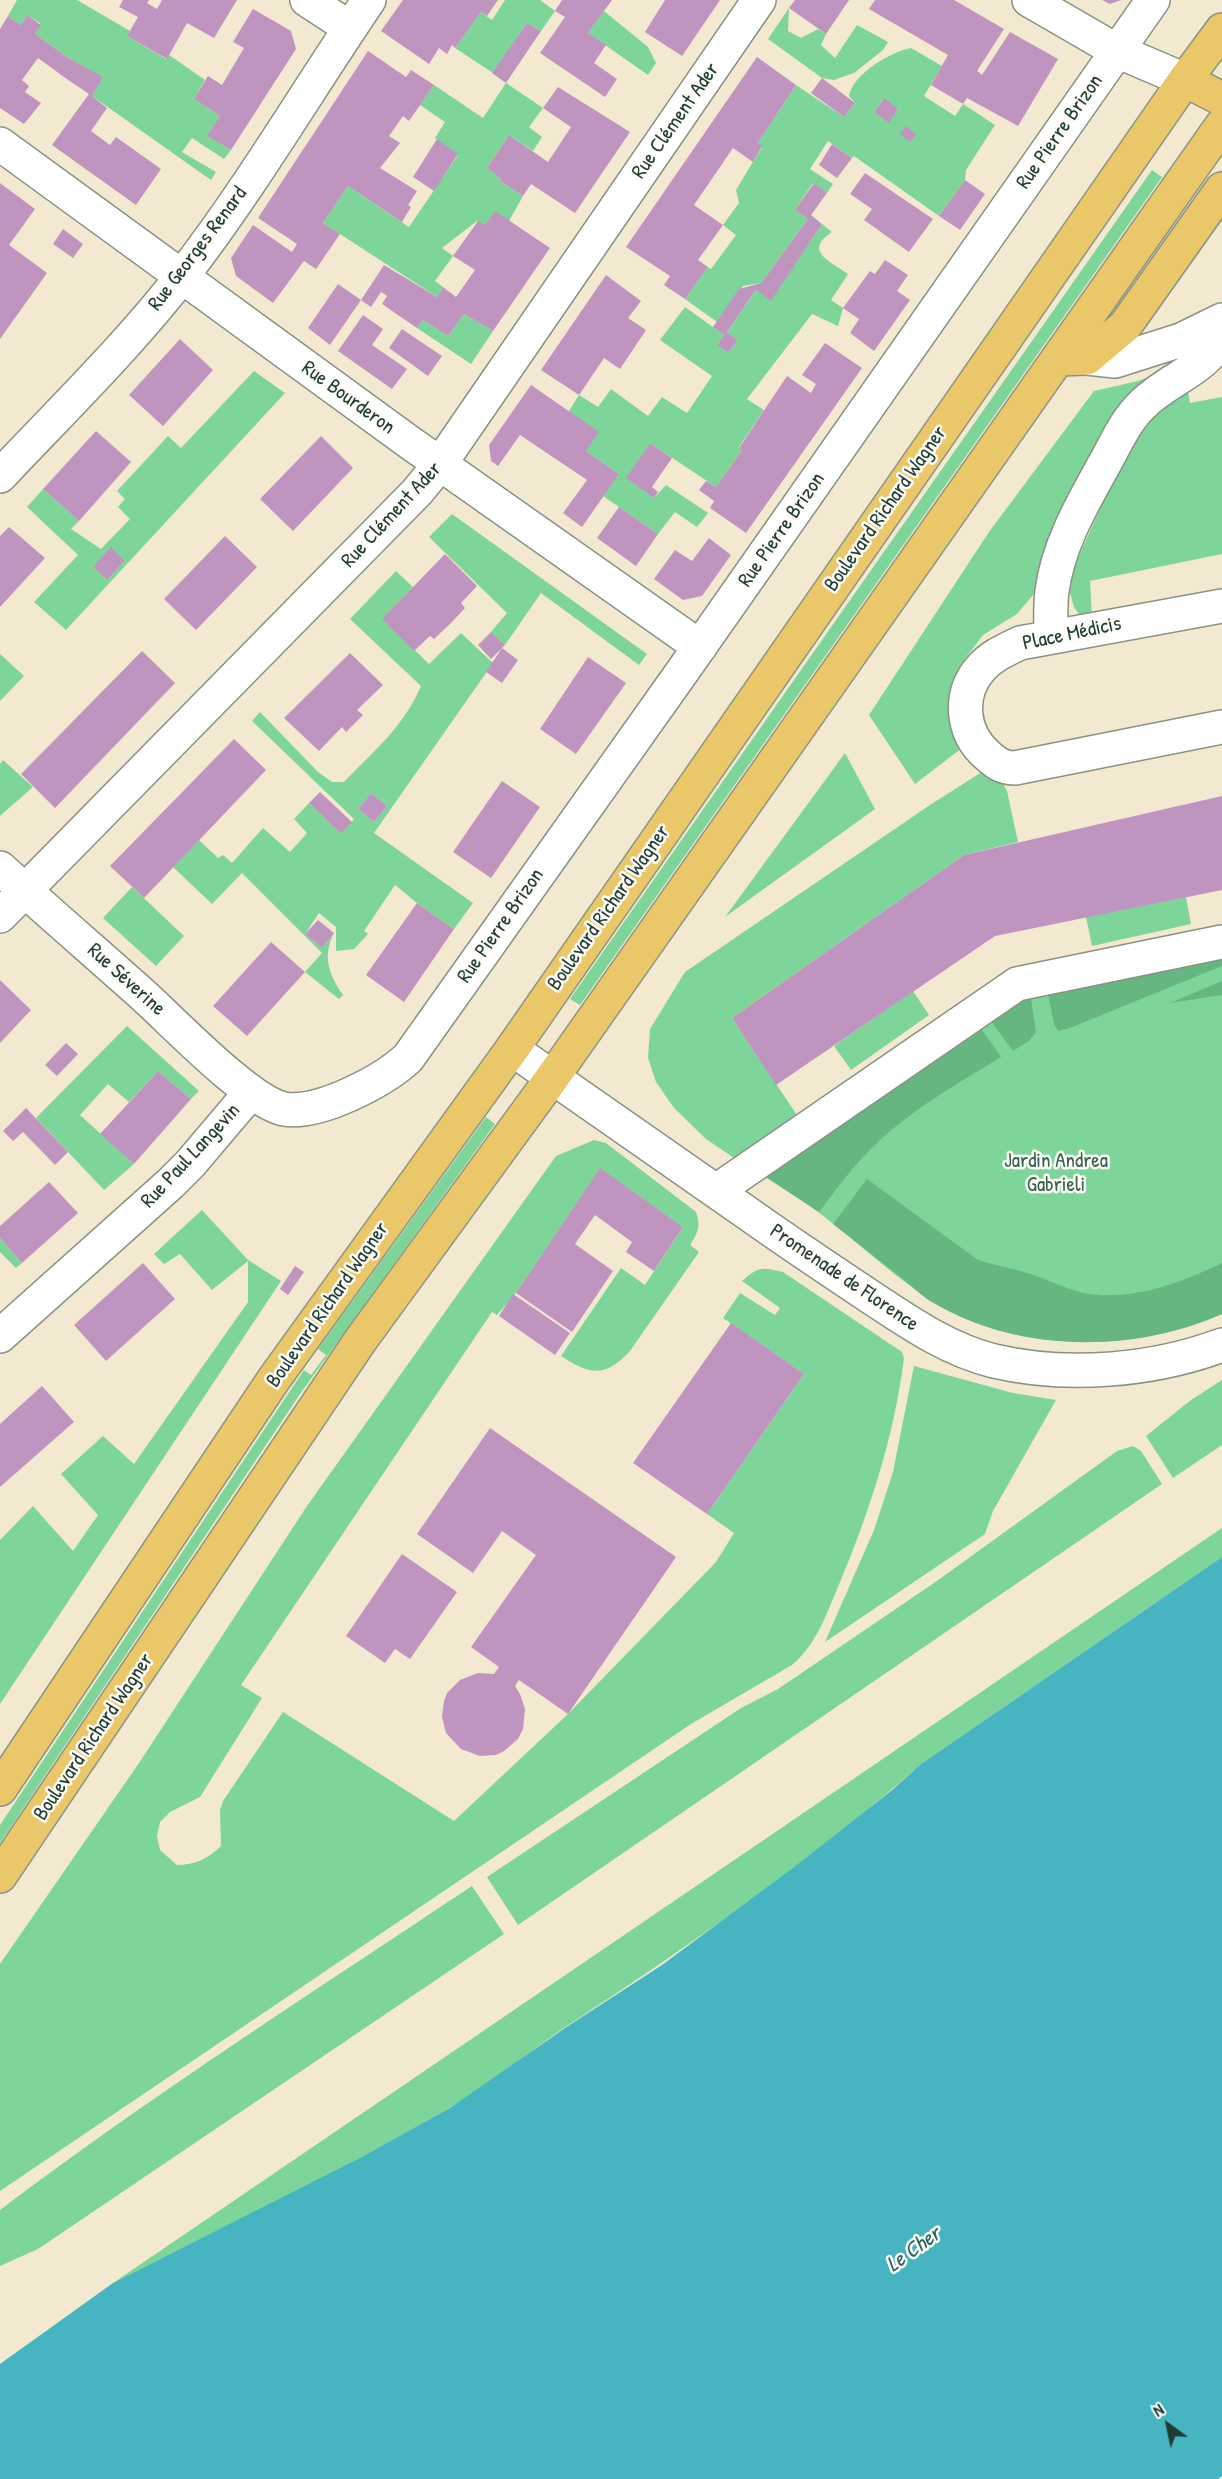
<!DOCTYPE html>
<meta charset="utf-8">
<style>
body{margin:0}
#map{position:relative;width:1222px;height:2479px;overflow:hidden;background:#f3e9d1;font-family:"Patrick Hand",sans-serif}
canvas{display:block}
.north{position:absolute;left:1138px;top:2395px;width:60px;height:60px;-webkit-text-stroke:4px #fdfcf7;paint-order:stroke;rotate:327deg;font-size:16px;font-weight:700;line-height:24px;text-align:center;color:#1f3d34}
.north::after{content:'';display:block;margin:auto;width:21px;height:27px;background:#1f3d34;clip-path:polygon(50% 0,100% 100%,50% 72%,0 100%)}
</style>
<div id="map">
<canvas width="1222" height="2479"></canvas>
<div class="north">N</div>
</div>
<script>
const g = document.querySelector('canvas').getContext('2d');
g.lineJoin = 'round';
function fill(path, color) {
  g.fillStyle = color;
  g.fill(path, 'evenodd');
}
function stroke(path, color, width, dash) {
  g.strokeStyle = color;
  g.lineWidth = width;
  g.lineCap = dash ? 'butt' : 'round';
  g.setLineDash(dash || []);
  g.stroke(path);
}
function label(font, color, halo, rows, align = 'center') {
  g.font = font + ' "Patrick Hand",sans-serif';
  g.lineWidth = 5;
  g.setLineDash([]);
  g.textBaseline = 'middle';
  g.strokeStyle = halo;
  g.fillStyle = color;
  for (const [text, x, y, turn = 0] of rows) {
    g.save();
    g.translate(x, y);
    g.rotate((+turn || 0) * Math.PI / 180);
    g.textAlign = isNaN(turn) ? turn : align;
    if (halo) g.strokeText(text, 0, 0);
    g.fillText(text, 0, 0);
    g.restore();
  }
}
fill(new Path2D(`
 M17,0H77L130,31L127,36L166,59L169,55L205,80L194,99L220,116L208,136L231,150L224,159L192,138L182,152L216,172L211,180L92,96L102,77L67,57L35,34L41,24L27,15L21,25L8,16Z
 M505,0H540L555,11L541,31L527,23L493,73L455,48L481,12L492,20Z
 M789,8L788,31L801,38L818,29L826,34L821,45L835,58L857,25L888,42L883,50L854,73L834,80L822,78L768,39Z
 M604,11L648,47L656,63L648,75L588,33Z
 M911,48L942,66L924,96L955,116L963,104L995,125L966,170L965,180L939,216L854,156L852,158L828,141L810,169L833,184L827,193L813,183L795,210L808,219L761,283L743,286L717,322L685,299L708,267L711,269L736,235L723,225L739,203L736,190L762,147L758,143L796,85L844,117L855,103L849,96C853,74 890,52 911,48ZM883,99L898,109L889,122L874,112Z
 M506,83L543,108L529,127L542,137L533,151L509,135L487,168L501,179L500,181L523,196L509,221L485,225L477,221L442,248L453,256L435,281L443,287L437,297L323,223L348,186L409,227L458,155L435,138L445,122L420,105L434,85L483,118Z
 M1152,170L1162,177L580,1005L570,999Z
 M822,224L832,232C803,251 830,261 848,274L831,300L843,308L838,326L812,314L747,399L764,410L739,447L742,450L716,487L650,443L627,478L654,498L666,485L708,513L697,527L675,512L658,534L603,496L619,474L586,451L569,411L579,395L598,407L611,389L648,416L662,397L687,413L712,376L660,340L685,307L724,335L717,345L728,353L738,340L727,332L756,290L771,300Z
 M464,314L493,331L471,364L417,328L423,320L448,336Z
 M254,371L285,393L66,630L34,602L78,555L27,507L43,489L79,521L71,529L101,549L130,519L118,507L125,499L117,491L168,436L181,448ZM111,548L125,561L107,580L93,567Z
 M1159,373L1045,569L1033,595L1017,614L983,635L961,664L950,702L962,748L915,784L869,715L989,532L1094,391L1138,381Z
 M1187,386L1190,403L1222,397V554L1090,581L1092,616H1080L1074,607L1067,582L1128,447L1144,419Z
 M452,514L647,654L639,665L541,593L505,645L491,632L507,613L429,537Z
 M396,571L413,587L383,619L429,664L461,633L493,663L374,833L473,903L454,929L417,903L395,885L364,931L368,934L354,949L336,951V927L319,913L305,934L322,948L334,933C322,956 329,975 343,995L339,999L305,972L322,953L242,873L212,904L173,867L199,840L218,858L223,855L232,863L263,828L290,852L307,833L294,819L309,803L341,834L354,819L252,721L260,712L318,772L332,782H344C374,751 404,726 421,686L350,619ZM371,793L387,806L374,822L358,809Z
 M0,654L24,676L0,701Z
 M845,753L875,809L725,917Z
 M3,760L33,787L0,816V764Z
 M985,770L1003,784L1007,791L1018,842L964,855L732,1018L801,1121L740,1162L706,1139L674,1108L656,1082L648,1058L650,1029L685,972L930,805Z
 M132,887L184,936L156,966L103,918Z
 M1186,897L1191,924L1092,946L1086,917Z
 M1222,957V1314C1134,1353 1011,1354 929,1299C891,1274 857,1242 822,1215C802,1200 781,1187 761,1174L1021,995Z
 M913,991L929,1015L851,1070L834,1046Z
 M127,1026L199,1091L191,1099L158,1071L129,1102L108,1084L80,1115L134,1164L104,1190L36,1118Z
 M486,1117L495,1124L300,1394L0,1843V1825L304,1370L311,1375L326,1355L318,1349Z
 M594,1140L606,1143L696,1212C701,1226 698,1233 690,1245L699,1252L630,1351C605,1378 590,1375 561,1356L621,1268L645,1285L683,1227L600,1169L516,1293L497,1315L492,1312L241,1685L262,1698L200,1797L170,1812L160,1822L157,1836L160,1850L177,1865C194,1865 208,1859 221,1846L220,1810L223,1801L283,1712L454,1821L568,1714L716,1562L734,1533L707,1514L804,1374L723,1318L740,1293L775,1315L780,1308L742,1281C758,1266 763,1267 783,1272L902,1352L904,1358C894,1438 869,1513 838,1587C826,1615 816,1645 792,1665L691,1724L0,2191V1964L139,1763L307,1506L556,1156Z
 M202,1210L248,1260L281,1281L0,1704V1540L33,1506L73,1551L98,1515L61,1474L103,1436L134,1464L248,1302V1261L212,1290L180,1254L164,1264L154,1254Z
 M0,1238L22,1263L16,1268L0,1252Z
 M914,1366L1013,1393L1056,1400L993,1511L985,1534L825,1642L874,1530L893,1472Z
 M1222,1380V1445L1173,1478L1146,1436L1191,1400Z
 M1133,1446L1141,1451L1162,1484L518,1925L487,1877L741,1708L778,1689L934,1583L1117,1451Z
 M1222,1528V1557L921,1764C811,1862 690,1945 567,2026C527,2053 489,2085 448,2109C340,2173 225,2227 113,2283Z
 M472,1886L504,1934L38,2249L0,2266V2210C152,2095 313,1992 472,1886Z`), '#7dd59a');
fill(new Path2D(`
 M1222,957V966L1070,1028L1058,1031L1054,1024L1047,989Z
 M1222,981V995L1170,1003Z
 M1030,992L1036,1032L1029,1041L1013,1051L988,1017Z
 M982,1030L1001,1057C957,1084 909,1111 872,1148C852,1167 836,1190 819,1212L761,1174L964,1034L968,1040Z
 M867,1179L978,1260C994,1265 1011,1268 1027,1273C1046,1278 1065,1289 1084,1293C1130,1302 1181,1283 1222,1263V1314C1131,1354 1017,1353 930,1301C919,1294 909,1283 898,1275C876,1258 855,1241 833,1224Z`), '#66b682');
fill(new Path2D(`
 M1222,1557V2476L1218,2479H0V2364L113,2283L362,2157L450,2108L568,2026L662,1965L793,1868L891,1791L921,1764Z`), '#46b4c1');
fill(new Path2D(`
 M123,0H149L147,3L157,9L162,0H237L214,38L187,23L167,59L127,36L138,17L119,7Z
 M403,0H498L487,16L481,12L455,48L452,45L447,54L439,48L429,64L381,31Z
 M562,0H612L588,33L606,45L594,63L617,79L605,97L540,53L565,17L555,11Z
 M665,0H720L682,56L645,32Z
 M795,0H849L826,34L789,8Z
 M875,0H954L1004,29L977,71L982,75L1010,32L1058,59L1018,126L967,98L963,104L931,85L948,55L869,9Z
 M1102,0H1121L1110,4Z
 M253,9L291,31L296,49L231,150L207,136L220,116L194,99L208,76L222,85L244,48L233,42Z
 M27,15L41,25L35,34L67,57L103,77L92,96L107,108L91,131L110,145L116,137L161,169L136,205L52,145L89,94L64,77L38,58L22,80L29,86L25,92L41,103L24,124L0,108V29L8,16L21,25Z
 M527,23L541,31L506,83L492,73Z
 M368,51L406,77L411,70L434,85L409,121L403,116L389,136L400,143L380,168L417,191L408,205L411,207L402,222L348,186L323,223L340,234L316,269L304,261L273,303L236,276L231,258L253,225L292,252L297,244L258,218Z
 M757,57L796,85L758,143L762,146L753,162L733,148L694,205L723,225L698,260L708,267L685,299L664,285L670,276L626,247Z
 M822,78L855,103L844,117L811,93Z
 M558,87L630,132L575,213L531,184L523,196L500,181L501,179L487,168L509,135L548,162L571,127L543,108Z
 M884,98L898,109L889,123L874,112Z
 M906,126L916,134L910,142L900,134Z
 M437,139L458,154L434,191L413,177Z
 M832,144L852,158L837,178L819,165Z
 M865,173L933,219L909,252L864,220L872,209L850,194Z
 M965,180L985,194L960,230L939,216Z
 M0,183L35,209L9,245L47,273L0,339Z
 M814,183L827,193L811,215L822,224L771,301L756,290L751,297L727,332L738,340L728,353L717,345L724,335L713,327L739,289L761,283L808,219L795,210Z
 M495,211L550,248L493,331L464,314L448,336L423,320L417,328L382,304L387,296L381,292L371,307L361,300L384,265L437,297L443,287L456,297L475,270L453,256L478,221L485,225Z
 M63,229L83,244L73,258L53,244Z
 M885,260L908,275L897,291L910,300L874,351L850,333L859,319L843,308L870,271L875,274Z
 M606,275L641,301L628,318L646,330L620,369L604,358L579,395L541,370Z
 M338,284L361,300L330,345L308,328Z
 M363,315L383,329L372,345L407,369L392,389L338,351Z
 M402,329L442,356L428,376L389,348Z
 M180,339L213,370L163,426L129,395Z
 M825,343L862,368L746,533L710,508L714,501L699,490L706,481L716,487L742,450L739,448L787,376L811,393L816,384L802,375Z
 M531,385L599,432L586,451L619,474L582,527L563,513L587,480L520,435L498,466L491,461L489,445Z
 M96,431L131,462L79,521L43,489Z
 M321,436L353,468L293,531L260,499Z
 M650,443L672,458L652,487L658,492L654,498L626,478Z
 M619,507L658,534L636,566L597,538Z
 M9,527L45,558L0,607V536Z
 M225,536L257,567L196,630L164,599Z
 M709,538L731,555L702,596L683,600L654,579L675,550L692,561Z
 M111,547L125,561L107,580L93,567Z
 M445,554L477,586L461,603L465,608L451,623L434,639L430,636L414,651L382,619Z
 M491,632L505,645L491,659L478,645Z
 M502,648L518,660L502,683L486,672Z
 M142,651L175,683L55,808L21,774Z
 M350,653L383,685L357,710L363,715L346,732L342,727L319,751L284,718Z
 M588,657L626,683L576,754L540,729Z
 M234,739L266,770L144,898L110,866Z
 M502,781L540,807L491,878L453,852Z
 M320,792L352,822L341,834L309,803Z
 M371,793L387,806L374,822L358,809Z
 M1222,796V890L995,936L776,1085L732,1018L964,855Z
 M417,903L454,929L404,1002L366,975Z
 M318,920L334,933L322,948L305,934Z
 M271,942L305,972L247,1036L213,1006Z
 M0,980L31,1010L0,1043Z
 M66,1043L78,1054L57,1076L45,1065Z
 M158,1071L191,1099L134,1164L100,1134Z
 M26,1108L68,1152L55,1165L23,1132L13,1141L3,1131Z
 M600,1168L683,1227L654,1271L626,1252L632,1242L595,1215L575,1244L613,1271L572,1332L516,1293Z
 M49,1182L78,1213L22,1263L0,1238V1226Z
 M143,1263L175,1299L106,1361L74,1325Z
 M295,1266L304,1272L288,1295L280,1289Z
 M513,1294L570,1333L555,1355L499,1316Z
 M731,1323L804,1374L707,1514L633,1463Z
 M42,1386L74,1422L0,1487V1424Z
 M490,1428L676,1557L568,1714L519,1680L515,1686L520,1694L525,1709L523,1729L518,1739L504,1751L496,1755L480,1756L461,1749L446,1733L442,1717L444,1701L447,1693L460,1680L478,1673L494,1674L499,1667L471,1647L536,1555L502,1531L473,1573L417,1534Z
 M402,1554L457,1592L410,1659L395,1649L385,1663L346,1636Z`), '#bf95bf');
const minor = new Path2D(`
 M307,0L350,28
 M1029,0L1117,51L1185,80
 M0,144L409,442L700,647
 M1087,358L1115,361L1181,340L1222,320
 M0,476C62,410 128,346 183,275C251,187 307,91 369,0
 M1222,606L1020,643C1006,650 991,656 981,668C958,694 961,732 987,755C996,763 1002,768 1015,768L1222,727
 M1051,636C1051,621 1050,605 1052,591C1058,544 1084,501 1106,461C1117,441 1126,420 1143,404C1168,379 1205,370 1222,337
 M0,868C47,911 96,953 143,995C173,1022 249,1102 284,1109C319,1115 383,1081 408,1058L682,672L1153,0
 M0,916L417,492L440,464L759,0
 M512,1049C591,1105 671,1159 750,1215C788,1242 827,1268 866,1294C907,1321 946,1349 994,1361C1067,1378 1152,1371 1222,1345
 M716,1191L1017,984L1222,942
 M0,1336L171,1183L190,1164L251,1092`);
const major = new Path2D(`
 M1185,80L1222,99
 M1059,359L1087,358L1125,326L1222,189
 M0,1789L274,1379L512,1049L1185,80L1222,30
 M0,1876L360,1341L552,1078L1222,125`);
stroke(minor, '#899382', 36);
stroke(major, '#899382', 36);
stroke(minor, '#fff', 33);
stroke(major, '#eac769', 33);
label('21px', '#1f3d34', '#fdfcf7', [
 ["Rue Clément Ader",676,121,-55],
 ["Rue Pierre Brizon",1060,132,-55],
 ["Rue Georges Renard",198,249,-53],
 ["Rue Bourderon",348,398,36],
 ["Boulevard Richard Wagner",886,509,-55],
 ["Rue Clément Ader",392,515,-47],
 ["Rue Pierre Brizon",782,530,-55],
 ["Place Médicis",1072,634,-12],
 ["Boulevard Richard Wagner",609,908,-55],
 ["Rue Pierre Brizon",501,926,-55],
 ["Rue Séverine",126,980,42],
 ["Rue Paul Langevin",191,1156,-47],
 ["Promenade de Florence",844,1278,34],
 ["Boulevard Richard Wagner",328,1305,-55],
 ["Boulevard Richard Wagner",94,1737,-56]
]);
label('21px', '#36634e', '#fdfcf7', [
 ["Jardin Andrea",1056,1161],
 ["Gabrieli",1056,1185]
]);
label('italic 22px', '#2b615e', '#fdfcf7', [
 ["Le Cher",914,2250,-36]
]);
</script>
